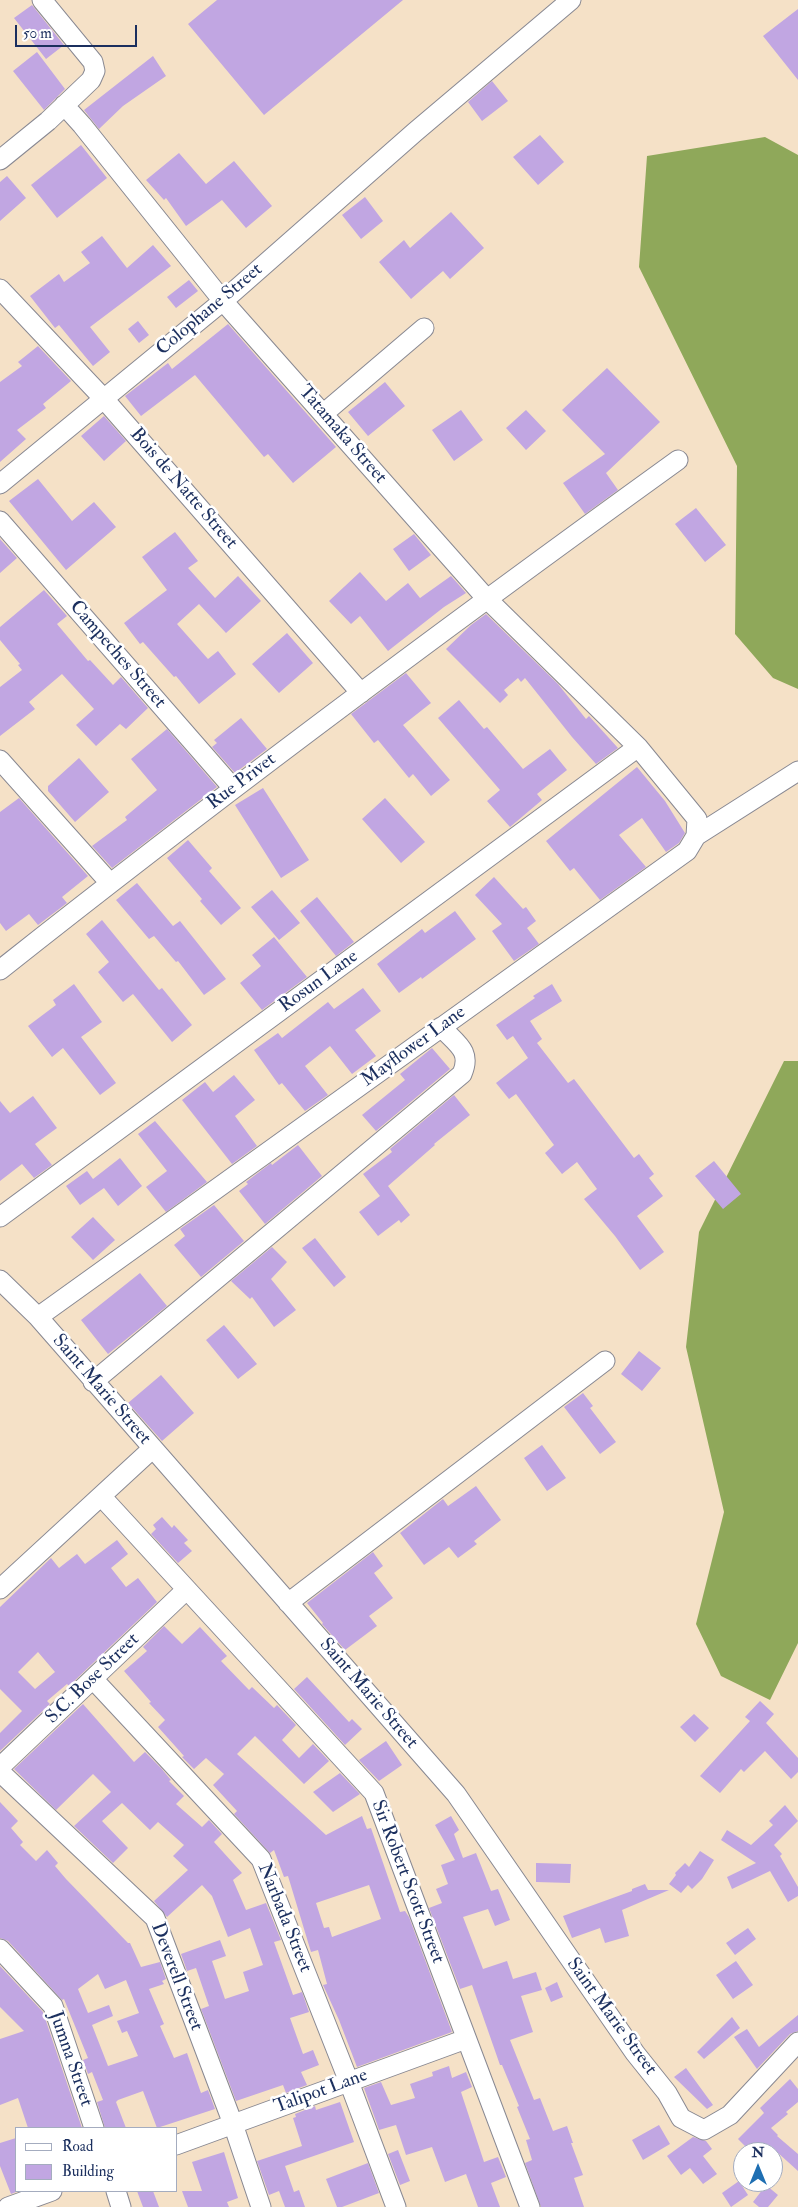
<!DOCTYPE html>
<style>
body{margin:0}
#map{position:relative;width:798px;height:2207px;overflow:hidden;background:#f5e1c7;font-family:"IM FELL Double Pica",serif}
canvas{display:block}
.legend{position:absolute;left:15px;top:2127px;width:162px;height:65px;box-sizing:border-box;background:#fff;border:1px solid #a4acbf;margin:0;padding:6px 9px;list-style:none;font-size:15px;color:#1b2f5e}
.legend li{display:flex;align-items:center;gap:10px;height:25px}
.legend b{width:25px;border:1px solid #a4acbf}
.north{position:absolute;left:733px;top:2142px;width:50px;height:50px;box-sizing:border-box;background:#fff;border:1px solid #a4acbf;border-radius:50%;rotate:0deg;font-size:14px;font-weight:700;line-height:20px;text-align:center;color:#1b2f5e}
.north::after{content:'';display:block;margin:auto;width:18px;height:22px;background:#1f6fb2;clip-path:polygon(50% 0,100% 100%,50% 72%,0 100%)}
.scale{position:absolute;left:15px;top:25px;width:122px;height:22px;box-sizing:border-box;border:2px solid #1b2f5e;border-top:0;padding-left:6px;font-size:15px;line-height:18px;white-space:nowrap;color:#1b2f5e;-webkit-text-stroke:4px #fff;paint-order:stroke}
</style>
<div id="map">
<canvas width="798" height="2207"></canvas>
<ul class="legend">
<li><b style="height:6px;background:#fff"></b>Road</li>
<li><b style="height:14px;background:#c1a6e2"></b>Building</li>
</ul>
<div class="north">N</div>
<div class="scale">50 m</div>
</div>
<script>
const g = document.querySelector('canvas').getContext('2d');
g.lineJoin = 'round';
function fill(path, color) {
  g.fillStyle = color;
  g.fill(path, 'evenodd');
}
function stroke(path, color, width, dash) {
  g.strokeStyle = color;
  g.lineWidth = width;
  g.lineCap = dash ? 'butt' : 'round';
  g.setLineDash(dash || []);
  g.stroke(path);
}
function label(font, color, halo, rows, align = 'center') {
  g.font = font + ' "IM FELL Double Pica",serif';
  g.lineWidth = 5;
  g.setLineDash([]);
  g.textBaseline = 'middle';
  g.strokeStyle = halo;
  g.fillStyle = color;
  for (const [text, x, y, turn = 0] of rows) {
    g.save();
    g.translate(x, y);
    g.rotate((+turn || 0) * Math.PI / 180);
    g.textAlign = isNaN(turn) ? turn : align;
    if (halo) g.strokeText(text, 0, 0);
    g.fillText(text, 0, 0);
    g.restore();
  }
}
fill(new Path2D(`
 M765,137L798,155V689L773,678L735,634L737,466L639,267L647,156Z
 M784,1061H798V1643L770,1700L721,1676L696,1624L724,1512L686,1347L699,1232Z`), '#8fa85a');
fill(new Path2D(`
 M217,0H403L264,115L188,24Z
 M32,5L64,45L46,59L14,18Z
 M798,9V80L763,36Z
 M37,52L65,89L44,110L13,71Z
 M153,56L166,76L123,106L99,129L84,110Z
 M492,81L508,101L482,121L468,102Z
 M540,135L564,162L538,185L513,157Z
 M81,145L107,178L57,218L31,185Z
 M179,153L206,184L234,161L272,206L246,228L222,200L186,226L166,198L164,200L146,180Z
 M7,176L26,198L0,221V182Z
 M365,197L383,221L361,239L342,215Z
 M451,212L484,248L450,279L443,271L411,299L379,262L404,240L410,248Z
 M102,236L127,268L153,245L171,266L90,327L110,352L93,366L59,325L55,328L30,296L59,274L64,282L90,263L81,252Z
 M189,280L198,291L176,308L167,297Z
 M138,321L149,335L139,343L128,329Z
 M228,324L336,447L293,483L268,454L264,457L195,375L141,416L125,396L168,363L172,369Z
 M38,346L71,381L43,404L46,408L17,430L26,439L0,462V382L22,366L18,362Z
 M607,368L660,422L606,473L618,490L585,514L563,483L605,454L562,410Z
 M385,382L405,406L368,436L348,412Z
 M461,410L483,440L454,461L432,430Z
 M526,410L546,431L526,450L506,428Z
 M104,416L126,441L104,461L81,436Z
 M38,479L72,521L94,502L116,527L66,570L9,501Z
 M696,508L726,545L705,562L675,524Z
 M175,532L198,561L188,568L215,598L238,576L261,601L226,633L199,604L177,624L208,659L218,651L236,674L199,704L176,676L174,677L143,642L140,644L124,623L167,590L142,557Z
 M414,534L431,555L409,571L393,549Z
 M0,539L17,558L0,573Z
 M360,572L386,601L408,583L420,598L451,576L466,593L444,607L388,651L360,616L351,624L329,601Z
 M44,590L67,616L57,624L88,661L90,660L113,685L121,677L148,708L126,729L120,724L96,746L76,725L94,709L62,674L29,702L35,709L0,736V687L22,670L18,665L20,664L0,640V627Z
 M486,614L558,684L586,719L589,716L618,748L596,764L572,737L525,678L521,682L518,678L504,690L508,695L500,703L446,649L471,625Z
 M287,633L313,663L279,693L252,664Z
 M406,673L431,703L403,725L450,780L431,796L413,774L409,778L378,740L374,743L351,714Z
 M459,700L484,729L487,727L523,769L550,749L567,770L537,794L542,800L510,827L487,801L500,790L438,718Z
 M241,718L267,749L235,773L212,747L217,743L214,740Z
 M167,729L217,787L112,868L92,846L127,820L125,817L157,790L131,759Z
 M79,758L109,792L75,822L48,791V786Z
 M637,767L665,801L685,833L679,843L666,852L642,818L619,835L646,867L600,900L574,868L570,871L546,841Z
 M263,788L309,860L281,878L235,805Z
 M19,798L88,876L62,897L67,903L38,925L29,914L6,931L0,923V812Z
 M385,798L425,842L401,863L362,819Z
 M188,840L212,868L209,871L241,908L221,925L200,901L202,899L167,858Z
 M494,877L523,909L526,907L536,921L527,928L539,944L514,961L492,931L502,924L475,895Z
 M137,883L173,926L180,921L226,979L204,995L178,961L176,962L154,936L149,939L116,900Z
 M272,890L300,923L279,940L251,907Z
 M317,897L354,942L336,956L300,911Z
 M455,911L476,939L422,979L421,977L399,993L377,964L422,929L425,933Z
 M102,920L159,990L162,988L192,1025L172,1042L133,994L123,1002L98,972L109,962L86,934Z
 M274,937L307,977L262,1010L240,983L261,966L252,955Z
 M74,984L102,1022L81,1037L116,1083L100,1095L63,1048L52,1057L28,1026L56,1005L53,1000Z
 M552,984L562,1001L530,1021L542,1039L537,1043L568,1083L574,1079L634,1158L639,1154L654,1174L649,1178L663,1196L637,1216L664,1252L640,1270L615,1236L584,1199L597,1189L577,1162L562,1174L545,1153L554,1145L516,1094L509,1099L496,1083L528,1058L513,1036L507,1040L496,1025L535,998L533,996Z
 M363,988L381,1011L355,1030L376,1056L352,1074L330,1046L305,1066L328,1095L305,1111L282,1083L279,1085L254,1050L278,1033L282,1038L328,1002L334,1009Z
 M432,1048L450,1069L376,1131L362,1115L405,1080L400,1074Z
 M234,1075L255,1100L235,1116L257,1146L232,1164L182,1100L205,1082L213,1092Z
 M454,1095L470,1115L434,1144L435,1145L388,1186L410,1215L401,1223L399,1220L378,1236L359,1212L380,1196L363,1174L392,1152L390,1149Z
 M33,1096L57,1128L35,1144L52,1165L34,1178L22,1164L0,1181V1101L10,1113Z
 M155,1121L207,1182L166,1212L146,1187L167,1171L138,1134Z
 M298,1145L322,1176L265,1224L239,1191L248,1184L246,1182L271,1163L272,1165Z
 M120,1158L142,1186L118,1206L104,1188L80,1205L66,1186L87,1171L93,1179Z
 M714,1161L741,1194L723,1209L695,1176Z
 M214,1205L244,1241L201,1277L174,1245L185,1236L180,1229Z
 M93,1217L115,1240L93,1260L71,1237Z
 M315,1238L346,1277L334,1287L302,1248Z
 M272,1247L287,1262L271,1279L296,1310L274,1327L252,1297L250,1299L231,1281Z
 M140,1273L167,1306L108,1354L81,1320Z
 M224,1325L257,1364L238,1379L206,1340Z
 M639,1351L661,1368L642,1391L621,1374Z
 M161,1375L194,1413L162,1441L128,1403Z
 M583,1393L593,1406L590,1408L616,1442L600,1454L564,1407Z
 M542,1445L566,1478L547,1491L524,1458Z
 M476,1486L501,1520L474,1541L477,1544L458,1558L449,1547L424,1565L400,1533L443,1499L448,1506Z
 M162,1517L172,1528L174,1525L188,1540L184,1543L192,1551L178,1563L151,1534L156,1529L153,1525Z
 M117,1540L128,1554L111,1568L126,1587L138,1578L157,1602L69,1686L67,1684L47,1701L50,1704L0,1751V1733L22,1711L0,1689V1607L51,1558L59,1568L77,1554L85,1564ZM38,1652L55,1672L35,1689L18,1672Z
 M373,1552L383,1566L374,1573L393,1598L369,1616L377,1626L345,1650L322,1624L323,1623L307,1603Z
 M164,1626L182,1644L200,1627L227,1656L221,1661L249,1690L252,1687L274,1708L277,1705L296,1725L282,1740L299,1758L313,1744L329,1761L304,1784L255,1736L237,1754L326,1835L362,1816L367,1829L371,1828L400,1912L405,1911L409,1917L452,2032L357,2067L339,2020L323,1985L327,1984L318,1950L311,1952L288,1876L284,1877L274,1850L270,1853L234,1814L237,1811L213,1785L224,1774L206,1758L194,1769L182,1757L184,1756L158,1727L165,1720L149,1703L151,1702L124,1671L147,1651L143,1647ZM369,1885L381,1919L332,1937L329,1927L324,1928L316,1903Z
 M307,1677L349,1722L352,1719L362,1729L345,1745L294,1689Z
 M760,1701L774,1714L766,1723L798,1758V1772L791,1779L765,1751L744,1772L741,1769L720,1793L700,1776L750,1721L745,1717Z
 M83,1704L134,1762L145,1752L161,1768L171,1780L169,1781L184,1796L176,1804L202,1827L209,1820L222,1834L214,1842L242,1873L233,1880L246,1910L266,1903L281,1940L274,1942L293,1995L302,1992L309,2012L290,2018L303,2054L313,2050L319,2065L301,2072L307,2085L286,2093L283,2085L236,2101L201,2009L209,2006L196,1968L187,1971L181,1954L220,1940L226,1956L212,1961L225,1999L249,1991L243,1972L263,1965L250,1928L228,1937L212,1896L202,1885L167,1917L154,1901L188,1870L173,1856L184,1845L158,1822L150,1830L122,1803L102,1821L128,1848L113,1863L74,1826L111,1792L93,1774L56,1810L14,1769Z
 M694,1714L709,1728L695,1742L680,1727Z
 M386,1741L402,1765L379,1781L359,1760Z
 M340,1773L360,1794L333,1812L313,1792Z
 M0,1802L18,1821L11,1828L23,1842L20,1845L36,1861L47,1850L58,1863L55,1866L66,1879L128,1943H130L141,1967L160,1962L166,1979L162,1981L164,1984L149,1989L164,2024L160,2026L174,2058L187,2053L201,2093L208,2090L215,2109L157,2128L143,2091L118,2100L116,2102L126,2128H105L97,2102L103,2100L92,2072L88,2074L83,2060L88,2058L64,1999L62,2000L8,1941L0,1938ZM98,1974L105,1989L126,1980L139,2013L117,2021L122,2033L127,2031L138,2056L108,2066L92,2025L113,2016L109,2005L88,2013L78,1989Z
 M785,1805L798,1821L774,1845L782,1854L780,1856L798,1887V1896L788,1902L770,1871L732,1889L727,1877L756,1863L721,1840L727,1830L751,1845L773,1825L769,1821Z
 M451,1816L459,1830L454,1834L463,1858L476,1853L491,1891L498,1889L510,1920L495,1926L488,1909L463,1917L483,1969L507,1961L513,1979L536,1972L542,1990L521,1996L533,2032L510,2040L534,2100L540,2098L553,2131L567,2126L573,2143H571L583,2175L574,2178L584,2207H541L525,2163L532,2160L526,2140L530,2139L517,2107L519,2106L502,2065H500L472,1985L460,1989L429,1908L442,1903L436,1889L448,1884L441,1865L455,1860L435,1825Z
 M700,1851L714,1860L702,1879L692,1889L688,1885L681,1893L669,1884L676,1875L675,1873L685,1863L689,1867Z
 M536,1863L571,1864L570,1883L536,1882Z
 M645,1884L648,1890H669L622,1910L629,1936L605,1943L600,1928L572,1938L563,1916L632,1891V1889Z
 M748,1928L756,1939L735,1955L726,1943Z
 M736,1961L753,1985L733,1999L716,1975Z
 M0,1966L43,2012L82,2128H28L18,2098L0,2105V2039L24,2031L0,2007Z
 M557,1982L563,1997L551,2002L545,1988Z
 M798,2015V2031L790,2034L757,2069L734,2037L747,2029L759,2047Z
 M732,2017L740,2028L704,2059L697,2052Z
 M449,2066L452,2078L466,2072L472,2087L461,2092L484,2162L498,2157L506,2177L491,2183L500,2207H478L466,2174L445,2182L432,2147L406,2155L396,2125L379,2130L377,2124L364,2088L381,2082L391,2105L415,2098L410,2084L433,2076L432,2072Z
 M686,2068L713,2105L707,2109L674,2077Z
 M790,2079L798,2089V2102L786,2112L788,2114L771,2128L778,2135L777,2136L798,2154V2171L777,2152H751L738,2139L764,2113L760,2108Z
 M340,2102L354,2142L285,2166L294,2192L299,2190L305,2207H285L279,2191L269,2195L257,2161L302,2146L293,2118L296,2117L295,2114L315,2106L316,2110Z
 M659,2125L670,2144L643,2160L632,2140Z
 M693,2137L706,2141L712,2149L703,2156L717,2174L703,2184L690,2168L681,2175L667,2156Z
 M16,2138V2192L11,2194L0,2166V2143Z
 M398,2150L410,2181L400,2185L388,2154Z
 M224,2152L238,2198L227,2202L229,2207H188L182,2191H202L192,2162Z
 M368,2163L379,2193L342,2207H337L326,2179Z
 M739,2181L748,2195L731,2207L722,2193Z
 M766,2185L778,2195L768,2207H759L753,2202Z
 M137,2191H153L159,2207H143Z`), '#c1a6e2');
const street = new Path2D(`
 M0,160L48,121L91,80L95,71L93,62L42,0
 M0,289L104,399L361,693
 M323,414L424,328
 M0,484L223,301L415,132L571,0
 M0,521L233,788
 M0,760L110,883
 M696,836L798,771
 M0,970C222,794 448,626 678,460
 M0,1217L638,747
 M0,1280L38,1317L456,1794L635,2053L667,2093L681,2118L704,2130L730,2115L798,2042
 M38,1317L687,851L696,836L697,819L638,747L486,598L223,301L82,125L64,105
 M93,1382L462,1074C472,1051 457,1044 441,1027
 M101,1496L374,1793L530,2207
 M0,1589L152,1449
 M288,1603L605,1361
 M93,1679L261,1859L349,2082L396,2207
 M0,1767L186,1590
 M0,1772L155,1918L233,2124L261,2207
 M0,1949L53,2006L94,2128
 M176,2145L466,2039
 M116,2191L121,2207
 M8,2207L52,2191`);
stroke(street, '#888892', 21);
stroke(street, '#fff', 19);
label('19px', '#1b2f5e', '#fff', [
 ["Colophane Street",210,310,-40],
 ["Tatamaka Street",342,435,49],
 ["Bois de Natte Street",183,489,49],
 ["Campeches Street",117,655,49],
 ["Rue Privet",242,782,-37],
 ["Rosun Lane",319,982,-36],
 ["Mayflower Lane",414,1047,-36],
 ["Saint Marie Street",101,1390,49],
 ["S.C. Bose Street",93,1679,-44],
 ["Saint Marie Street",368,1694,49],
 ["Sir Robert Scott Street",407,1882,69],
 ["Narbada Street",284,1918,68],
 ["Deverell Street",176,1977,69],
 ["Saint Marie Street",611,2017,54],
 ["Jumna Street",70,2059,71],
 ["Talipot Lane",321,2092,-20]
]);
</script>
